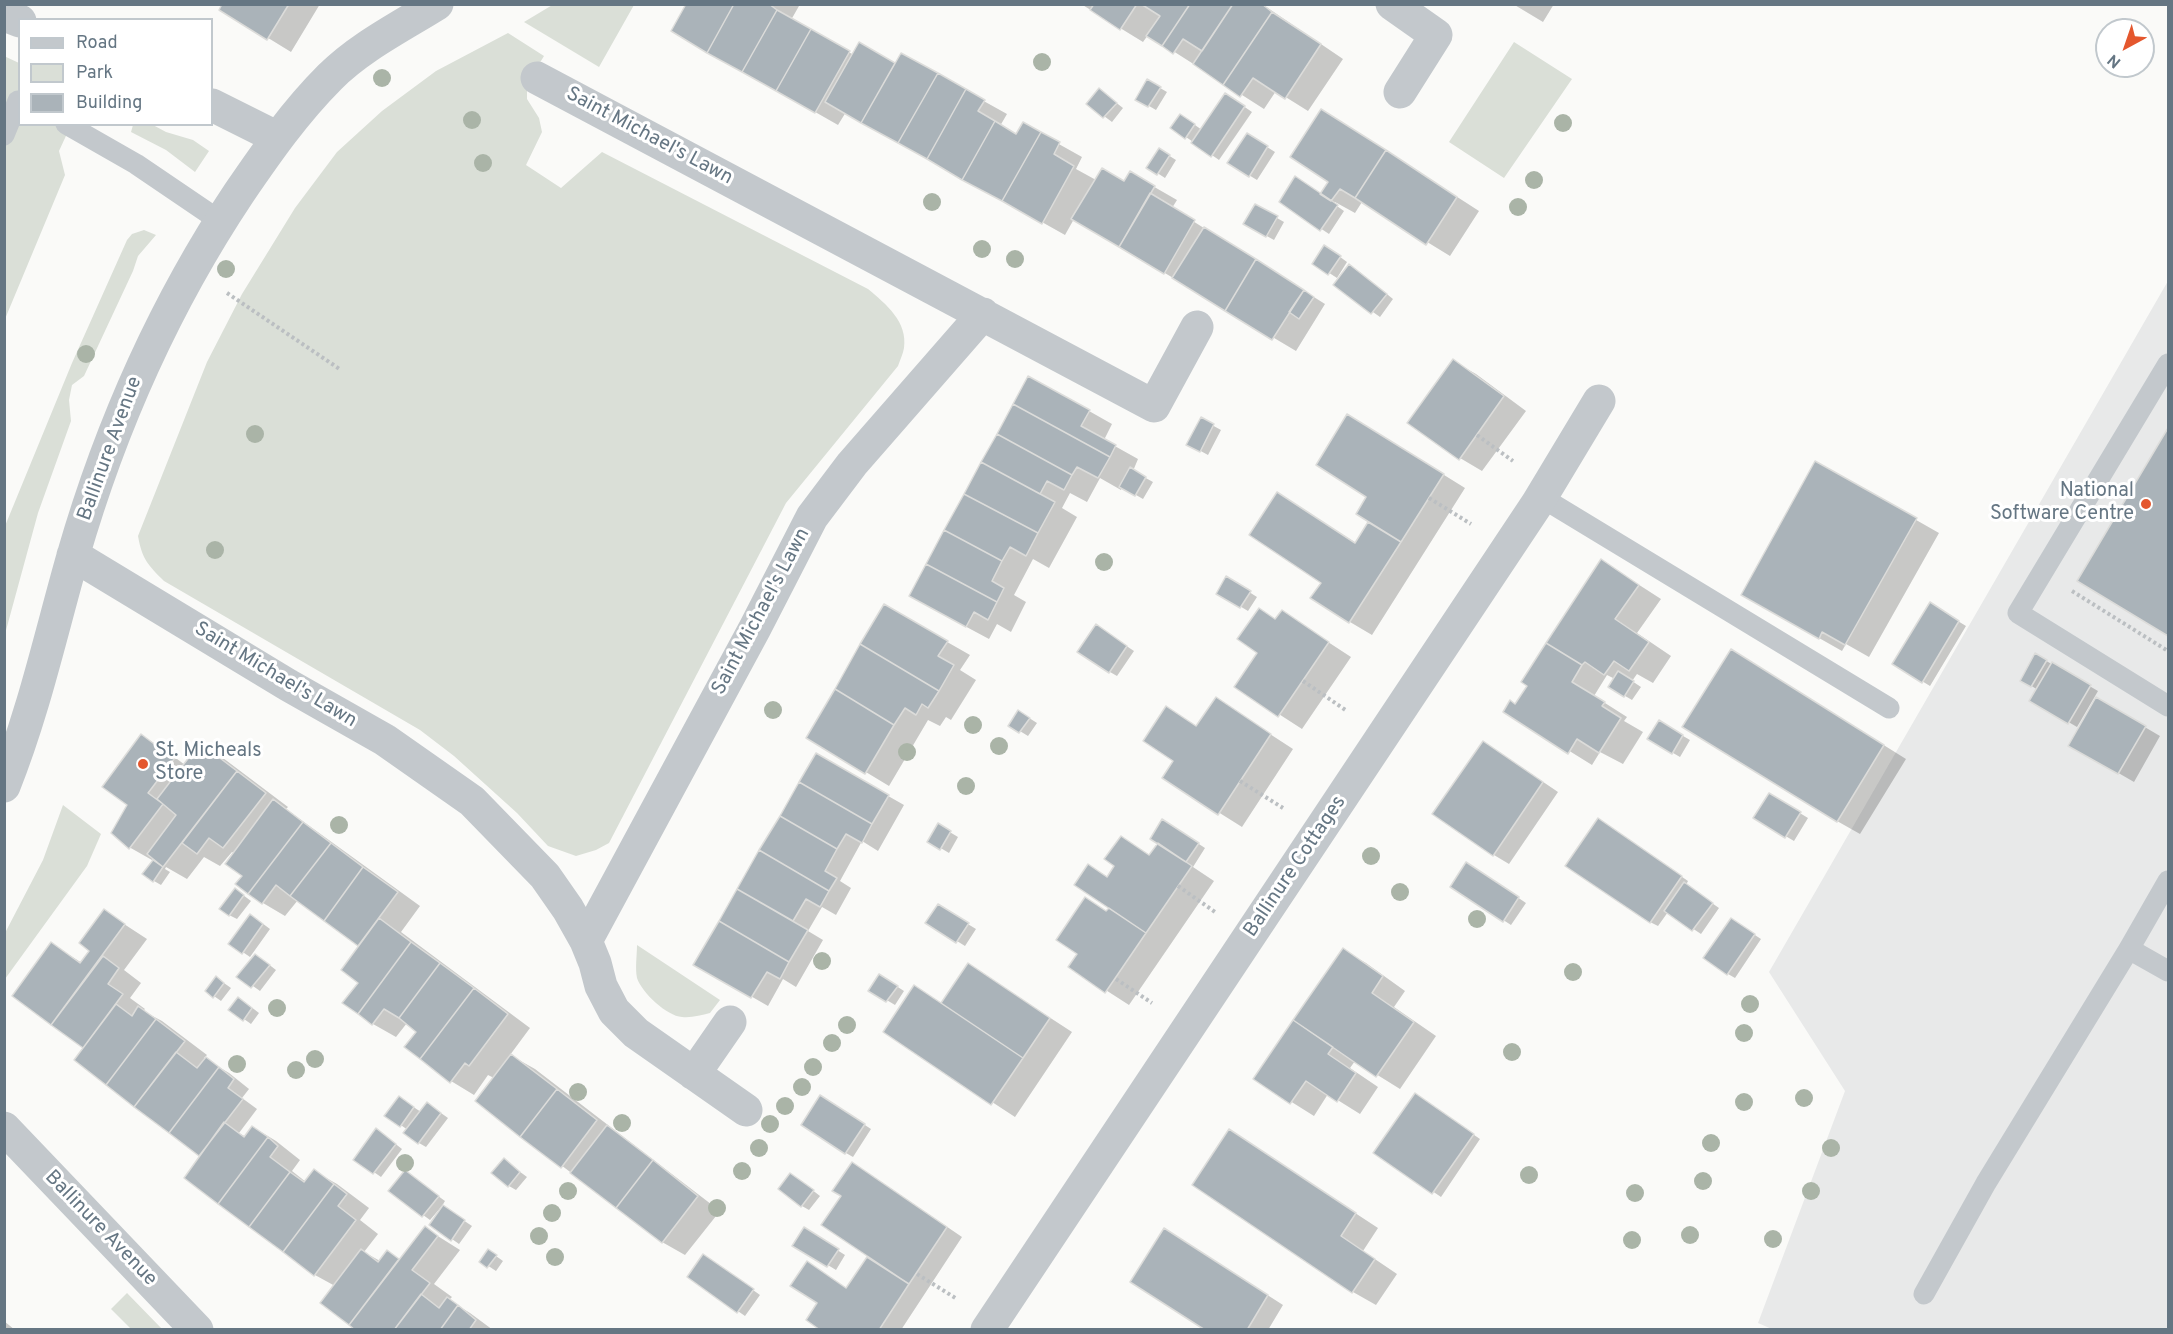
<!DOCTYPE html>
<style>
body{margin:0}
#map{position:relative;width:2173px;height:1334px;overflow:hidden;background:#fafaf8;font-family:Overpass,sans-serif}
canvas{display:block}
.frame{position:absolute;inset:0;border:6px solid #657683;pointer-events:none}
.legend{position:absolute;left:18px;top:18px;width:195px;height:108px;box-sizing:border-box;background:#fff;border:2px solid #c1c8cd;margin:0;padding:8px 10px;list-style:none;font-size:18px;color:#657683}
.legend li{display:flex;align-items:center;gap:12px;height:30px}
.legend b{width:30px;border:2px solid #c1c8cd}
.north{position:absolute;left:2095px;top:18px;width:60px;height:60px;box-sizing:border-box;background:#fff;border:2px solid #c1c8cd;border-radius:50%;rotate:220deg;font-size:16px;font-weight:700;line-height:24px;text-align:center;color:#657683}
.north::after{content:'';display:block;margin:auto;width:21px;height:27px;background:#e4572e;clip-path:polygon(50% 0,100% 100%,50% 72%,0 100%)}
</style>
<div id="map">
<canvas width="2173" height="1334"></canvas>
<div class="frame"></div>
<ul class="legend">
<li><b style="height:8px;background:#c3c8cc"></b>Road</li>
<li><b style="height:16px;background:#dadfd7"></b>Park</li>
<li><b style="height:16px;background:#aab3b9"></b>Building</li>
</ul>
<div class="north">N</div>
</div>
<script>
const g = document.querySelector('canvas').getContext('2d');
g.lineJoin = 'round';
function fill(path, color) {
  g.fillStyle = color;
  g.fill(path, 'evenodd');
}
function stroke(path, color, width, dash) {
  g.strokeStyle = color;
  g.lineWidth = width;
  g.lineCap = dash ? 'butt' : 'round';
  g.setLineDash(dash || []);
  g.stroke(path);
}
function label(font, color, halo, rows, align = 'center') {
  g.font = font + ' Overpass,sans-serif';
  g.lineWidth = 6;
  g.setLineDash([]);
  g.textBaseline = 'middle';
  g.strokeStyle = halo;
  g.fillStyle = color;
  for (const [text, x, y, turn = 0] of rows) {
    g.save();
    g.translate(x, y);
    g.rotate((+turn || 0) * Math.PI / 180);
    g.textAlign = isNaN(turn) ? turn : align;
    if (halo) g.strokeText(text, 0, 0);
    g.fillText(text, 0, 0);
    g.restore();
  }
}
fill(new Path2D(`
 M2168,281V1329L1774,1330L1758,1323L1845,1091L1769,972Z`), '#e8e9e9');
fill(new Path2D(`
 M554,4H634V5L599,67L524,22Z
 M508,33L544,56L527,84V99L539,118L542,132L526,165L561,188L602,152L868,289C886,304 908,322 904,348C903,354 900,360 898,366L786,503L609,843L596,850L576,856L548,846L517,813L454,756L420,730L164,581C148,565 142,559 138,536L207,362L242,294L295,208L337,152L382,111L436,71Z
 M1514,42L1572,79L1504,178L1449,142Z
 M4,56L19,63L20,124L71,125L59,151L65,175L5,319Z
 M133,125H153L166,132L193,140L209,151L195,172L166,150L131,132Z
 M144,230L156,235L138,256L133,271L84,376L72,385L69,400L71,421L38,513L5,634V526L72,363L127,240L132,234Z
 M63,805L101,834L87,866L5,979V933L43,860Z
 M637,945L720,1000L710,1013C701,1015 692,1018 682,1017C667,1016 642,993 637,978C635,968 637,955 637,945Z
 M127,1293L162,1329H131L111,1309Z`), '#dadfd7');
fill(new Path2D(`
 M320,4L291,52L221,9L224,5Z
 M688,4H796L799,6L791,20L854,55L860,44L895,65L901,55L1007,114L1000,126L1017,135L1023,124L1082,157L1076,169L1096,180L1124,182L1130,173L1177,200L1172,208L1325,304L1296,351L1074,219L1065,235L846,112L838,125L673,31Z
 M1081,4H1262L1343,59L1308,111L1276,91L1264,109L1148,35L1143,42Z
 M1513,4H1554L1543,22Z
 M1148,81L1167,92L1156,110L1137,99Z
 M1100,90L1123,108L1112,122L1088,104Z
 M1233,99L1252,112L1219,160L1186,137L1188,120L1202,130Z
 M1344,124L1479,211L1450,256L1362,202L1355,213L1335,202L1334,204L1344,211L1329,234L1281,202L1321,195L1330,182Z
 M1248,135L1275,152L1257,180L1229,163Z
 M1160,150L1176,160L1165,178L1148,167Z
 M1256,206L1284,222L1274,240L1245,224Z
 M1332,251L1347,262L1337,278L1314,263Z
 M1357,270L1393,299L1380,317L1335,285Z
 M1453,361L1476,374L1526,411L1482,471L1460,458Z
 M1089,411L1112,424L1104,440L1138,459L1133,471L1153,482L1143,499L1122,487L1121,490L1100,478L1087,502L1070,493L1062,508L1077,517L1049,568L1033,559L1014,595L1026,602L1011,632L997,624L989,639L933,609Z
 M1201,419L1221,430L1208,455L1188,444Z
 M1370,429L1465,488L1372,635L1350,622L1323,582L1278,494L1356,543L1370,522L1368,496Z
 M2168,431V634L2079,580Z
 M1816,463L1939,533L1869,657L1846,644L1842,651L1743,595Z
 M1602,561L1661,599L1637,633L1671,656L1653,683L1637,674L1632,681L1641,687L1632,700L1610,687L1615,679L1607,675L1594,696L1627,717L1624,721L1643,732L1623,764L1600,752L1592,765L1505,711L1516,705Z
 M1227,578L1257,597L1248,611L1218,593Z
 M1930,604L1966,626L1930,686L1894,664Z
 M884,606L970,655L960,670L976,680L951,720L946,717L940,726L928,720L889,786L808,737Z
 M1260,610L1276,620L1282,612L1351,657L1302,729L1237,687L1259,652Z
 M1104,631L1134,651L1117,676L1110,672Z
 M2036,655L2098,691L2077,727L2031,700L2038,690L2022,680Z
 M1754,664L1906,759L1860,834L1837,821Z
 M1216,699L1293,749L1242,827L1164,778L1176,760L1167,708L1198,727Z
 M2097,699L2160,736L2134,782L2070,745Z
 M1026,716L1037,723L1028,736L1010,725Z
 M1659,722L1690,740L1680,757L1649,739Z
 M142,736L164,749L185,765L200,745L223,758L288,807L286,809L420,906L401,932L530,1028L510,1055L535,1069L720,1211L685,1255L662,1242L477,1101L494,1078L488,1075L474,1095L451,1081L418,1031L407,1023L396,1037L373,1024L344,1003L360,982V946L298,900L285,916L263,903L237,884L244,876L235,853L232,852L220,866L204,857L187,879L166,867L165,869L170,872L161,885L154,881L162,864L154,858L152,860L129,847L128,805Z
 M1499,752L1558,792L1509,864L1494,855Z
 M816,755L904,805L878,851L862,841L840,881L851,888L836,915L822,907L808,931L823,940L796,987L783,979L768,1006L695,964Z
 M1770,795L1808,818L1794,841L1755,818Z
 M1605,824L1688,881L1686,885L1719,908L1701,934L1668,912L1658,926L1650,922Z
 M938,825L958,837L949,853L929,841Z
 M1170,825L1205,848L1193,867L1214,881L1129,1005L1070,967L1079,954L1085,899L1108,912L1112,907L1089,866L1108,877L1116,865L1121,838L1151,856Z
 M1474,868L1526,903L1511,925L1452,887Z
 M243,895L251,901L237,919L229,915Z
 M938,906L976,929L965,946L928,923Z
 M104,911L147,939L124,970L141,983L130,998L145,1009L143,1011L162,1021L207,1055L204,1058L229,1073L249,1089L242,1098L257,1109L239,1133L246,1137L253,1127L276,1141L300,1160L292,1171L306,1182L314,1171L337,1184L369,1208L360,1220L378,1234L364,1252L380,1261L387,1252L400,1260L425,1228L460,1250L434,1284L452,1297L449,1300L470,1313L493,1330H358L322,1303L335,1286L315,1275L202,1156L76,1060L85,1047L14,995L52,944L82,963L91,951Z
 M258,920L270,929L250,957L231,944Z
 M1738,924L1761,939L1735,978L1728,974Z
 M1343,950L1366,963L1405,991L1394,1007L1436,1036L1400,1089L1355,1061L1350,1068L1378,1087L1360,1114L1328,1094L1314,1116L1255,1079Z
 M263,960L276,970L260,991L239,976Z
 M969,965L1072,1032L1015,1117L885,1032L914,987L943,1004Z
 M217,978L231,988L221,1001L214,996Z
 M887,980L904,991L895,1005L870,990Z
 M246,1003L259,1013L251,1024L244,1019Z
 M1423,1100L1480,1139L1441,1197L1376,1153Z
 M828,1101L871,1129L853,1157L846,1153Z
 M406,1102L421,1112L434,1108L448,1118L426,1147L419,1143L408,1130L386,1115Z
 M1230,1131L1378,1228L1363,1251L1397,1274L1376,1305L1353,1292L1194,1185Z
 M384,1135L402,1149L381,1177L355,1159Z
 M504,1160L527,1177L516,1190L509,1186Z
 M405,1172L445,1201L442,1206L472,1226L459,1244L452,1239L444,1207L442,1206L430,1220L390,1191Z
 M868,1173L962,1237L901,1330H823L820,1303L807,1263L848,1289L869,1256L843,1195Z
 M798,1179L820,1196L809,1210L802,1206Z
 M804,1229L845,1255L836,1270L795,1245Z
 M1180,1239L1283,1305L1268,1330H1208Z
 M496,1256L503,1261L496,1271L481,1261Z
 M711,1260L760,1295L745,1316L689,1277Z
 M4,1321L15,1330H4Z`), '#0003');
const building = new Path2D(`
 M222,4H289L267,40L219,10Z
 M686,4H734L707,53L671,31Z
 M734,4H769L777,10L742,72L707,53Z
 M1094,4H1137L1120,30L1090,10Z
 M1141,4H1190L1162,46L1146,36L1160,16Z
 M1190,4H1233L1202,51L1183,39L1173,54L1162,46Z
 M1233,4H1262L1272,12L1223,85L1193,64Z
 M777,10L811,29L776,91L742,72Z
 M1272,12L1321,44L1285,99L1253,78L1240,97L1223,85Z
 M811,29L850,51L815,113L776,91Z
 M859,42L895,63L861,123L825,102Z
 M901,53L938,73L898,143L861,123Z
 M938,73L966,89L927,159L898,143Z
 M1147,79L1161,87L1148,107L1135,100Z
 M1099,88L1117,103L1103,118L1086,104Z
 M966,89L985,100L978,111L995,121L962,180L927,159Z
 M1225,93L1245,106L1211,157L1191,143Z
 M1321,109L1386,150L1355,198L1340,189L1331,201L1320,194L1328,182L1290,157Z
 M1180,114L1195,124L1185,139L1170,128Z
 M995,121L1016,134L1023,122L1041,132L1002,201L962,180Z
 M1041,132L1060,142L1054,154L1074,166L1042,224L1002,201Z
 M1247,133L1268,146L1249,177L1227,163Z
 M1159,148L1170,155L1157,175L1146,168Z
 M1386,150L1457,197L1426,245L1355,198Z
 M1102,168L1124,181L1130,171L1155,186L1119,247L1071,219Z
 M1295,176L1338,205L1320,231L1279,202Z
 M1150,193L1195,220L1164,274L1119,247Z
 M1255,204L1278,216L1266,237L1243,224Z
 M1204,227L1256,259L1225,311L1172,278Z
 M1324,245L1341,256L1328,275L1312,264Z
 M1256,259L1304,290L1272,340L1225,311Z
 M1349,264L1387,294L1371,314L1333,285Z
 M1304,290L1314,297L1299,319L1289,312Z
 M1453,359L1504,396L1459,460L1407,423Z
 M1028,376L1090,410L1081,426L1116,445L1110,457L1013,404Z
 M1013,404L1110,457L1098,478L1077,467L1072,475L997,434Z
 M1347,414L1444,474L1401,542L1356,514L1366,497L1316,465Z
 M1201,417L1214,424L1200,452L1186,445Z
 M2168,428V636L2077,581Z
 M997,434L1072,475L1064,490L1047,481L1040,494L981,462Z
 M1815,461L1917,518L1845,645L1822,632L1819,639L1741,595Z
 M981,462L1055,502L1038,533L964,494Z
 M1130,467L1146,477L1135,496L1119,487Z
 M1277,492L1355,543L1368,522L1401,542L1349,623L1310,598L1321,583L1249,535Z
 M964,494L1038,533L1026,556L1010,547L1002,561L944,530Z
 M944,530L1002,561L992,581L1004,588L997,602L926,564Z
 M1601,559L1639,585L1615,619L1649,642L1629,671L1614,661L1604,675L1585,662L1582,665L1546,643Z
 M926,564L997,602L988,620L974,612L966,627L909,596Z
 M1226,576L1251,591L1240,608L1216,594Z
 M1930,602L1959,621L1922,683L1892,664Z
 M884,604L948,641L938,656L954,665L939,691L860,644Z
 M1259,608L1275,619L1282,610L1329,642L1278,717L1234,687L1257,653L1237,639Z
 M1096,624L1127,646L1109,673L1077,652Z
 M1546,643L1582,665L1572,682L1605,702L1602,706L1621,718L1599,753L1577,739L1568,754L1503,712L1510,700L1515,704L1527,686L1521,682Z
 M860,644L939,691L928,708L922,704L916,715L905,708L894,725L835,689Z
 M1731,649L1884,745L1837,822L1682,727Z
 M2035,653L2047,660L2031,687L2020,681Z
 M2052,662L2091,685L2068,724L2029,701Z
 M1618,671L1634,681L1624,697L1608,687Z
 M835,689L894,725L865,774L806,738Z
 M1216,697L1271,734L1218,815L1162,778L1173,761L1143,741L1166,706L1196,726Z
 M2096,697L2146,726L2118,774L2068,746Z
 M1018,710L1030,718L1019,733L1008,726Z
 M1659,720L1683,735L1672,754L1647,739Z
 M141,734L174,759L148,793L163,804L129,849L111,833L127,805L102,787Z
 M1483,741L1543,782L1493,856L1432,814Z
 M200,743L237,771L163,867L147,854L176,815L157,799Z
 M816,753L889,795L872,824L799,782Z
 M237,771L266,793L223,848L209,838L197,854L182,843Z
 M799,782L872,824L862,843L846,834L837,849L780,816Z
 M1769,793L1801,812L1785,838L1753,818Z
 M273,799L303,822L248,894L235,884L242,876L225,864Z
 M780,816L837,849L825,871L837,878L829,891L759,850Z
 M1598,818L1682,876L1650,923L1565,866Z
 M1162,819L1199,843L1186,862L1150,839Z
 M303,822L331,843L290,896L276,885L262,904L248,894Z
 M938,823L951,831L940,850L927,842Z
 M1121,836L1149,855L1158,843L1192,866L1146,933L1074,885L1088,864L1107,877L1114,866L1104,859Z
 M331,843L363,867L324,921L290,896Z
 M759,850L829,891L820,907L806,899L793,921L737,889Z
 M153,860L163,867L153,882L142,874Z
 M1466,862L1519,897L1503,922L1450,887Z
 M363,867L398,892L358,946L324,921Z
 M1684,882L1713,903L1692,931L1664,911Z
 M235,888L244,895L229,916L219,909Z
 M737,889L808,930L789,962L719,921Z
 M1085,897L1106,911L1109,908L1146,933L1105,993L1068,967L1077,954L1056,940Z
 M938,904L969,923L956,943L925,923Z
 M104,909L125,924L51,1025L12,996L51,942L80,963L89,951L79,943Z
 M250,914L263,924L242,954L228,944Z
 M379,918L411,942L358,1014L342,1003L358,983L341,970Z
 M1731,918L1755,934L1727,975L1703,958Z
 M719,921L789,962L780,979L767,972L751,998L693,965Z
 M411,942L440,963L399,1018L384,1009L372,1025L358,1014Z
 M1343,948L1383,976L1372,993L1414,1022L1376,1077L1293,1020Z
 M255,954L270,965L251,988L236,977Z
 M103,956L119,968L108,984L123,994L83,1048L51,1025Z
 M440,963L474,988L420,1059L404,1047L416,1032L399,1018Z
 M968,963L1050,1018L1023,1058L941,1003Z
 M879,974L898,986L886,1002L868,991Z
 M216,976L224,983L213,998L205,991Z
 M914,985L1023,1058L991,1105L883,1032Z
 M474,988L508,1014L469,1066L465,1063L450,1083L420,1059Z
 M238,997L252,1008L243,1021L228,1010Z
 M116,1004L132,1016L138,1006L156,1019L106,1085L74,1060Z
 M156,1019L185,1041L134,1107L106,1085Z
 M1293,1020L1333,1047L1328,1054L1356,1073L1337,1102L1306,1081L1290,1104L1253,1079Z
 M176,1052L197,1068L206,1057L219,1067L169,1133L134,1107Z
 M511,1054L557,1089L520,1137L475,1101Z
 M219,1067L234,1079L228,1088L243,1099L199,1156L169,1133Z
 M557,1089L597,1120L561,1168L520,1137Z
 M1415,1093L1474,1134L1432,1194L1373,1153Z
 M820,1095L865,1124L845,1154L801,1125Z
 M399,1096L414,1107L400,1127L384,1116Z
 M427,1102L441,1113L418,1144L403,1133Z
 M224,1122L244,1137L252,1126L268,1137L218,1204L184,1178Z
 M607,1125L653,1160L616,1208L570,1173Z
 M376,1128L396,1144L373,1174L353,1160Z
 M1229,1129L1356,1213L1341,1236L1375,1259L1352,1293L1192,1185Z
 M268,1137L278,1146L270,1157L290,1172L249,1227L218,1204Z
 M504,1158L520,1172L508,1187L491,1173Z
 M653,1160L698,1196L662,1243L616,1208Z
 M852,1162L947,1227L909,1284L821,1225L841,1196L832,1191Z
 M314,1169L334,1184L283,1252L249,1227L290,1172L304,1182Z
 M405,1170L439,1196L422,1217L388,1191Z
 M790,1173L814,1190L801,1207L778,1189Z
 M334,1184L347,1194L338,1206L356,1220L314,1276L283,1252Z
 M443,1205L465,1220L451,1241L429,1225Z
 M425,1226L438,1236L412,1270L430,1283L394,1330H355L349,1325Z
 M804,1227L839,1249L827,1267L792,1246Z
 M1164,1228L1268,1295L1247,1330H1205L1130,1282Z
 M361,1249L378,1262L387,1250L399,1259L349,1325L320,1303Z
 M488,1249L497,1255L487,1268L479,1262Z
 M703,1254L754,1289L737,1313L687,1277Z
 M867,1257L909,1284L879,1330H820L806,1320L817,1303L790,1286L807,1261L846,1288Z
 M421,1294L439,1308L447,1297L458,1305L440,1330H394Z
 M458,1305L476,1320L469,1330H440Z`);
fill(building, '#aab3b9');
stroke(building, '#dcdcda', 1.5);
stroke(new Path2D(`
 M227,293L341,370
 M1477,435L1513,461
 M1429,498L1471,524
 M2072,591L2168,651
 M1303,681L1347,711
 M1240,781L1283,808
 M1178,886L1215,912
 M1116,979L1152,1003
 M917,1274L957,1299`), '#bbbfc2', 4, [3, 3]);
stroke(new Path2D(`
 M66,124L136,164L220,221
 M4,135L18,101
 M2168,364L2018,613L2168,706
 M1541,497L1889,708
 M2129,949L2168,881
 M1924,1294L1986,1183L2129,949L2168,971`), '#c3c8cc', 21);
stroke(new Path2D(`
 M1392,4L1436,35L1400,92
 M4,15L20,21
 M537,78L1154,406L1197,327
 M212,105L276,137
 M73,555L288,685L385,740L472,801L545,876L568,909L586,941L595,963L601,986L614,1011L636,1033L746,1110
 M4,786C34,711 51,633 73,556C110,428 165,304 239,193C267,152 295,112 330,77C360,47 400,27 437,4
 M586,941L755,628L812,517L852,464L983,314
 M694,1074L730,1022
 M4,1128L197,1330
 M987,1330L1537,504L1599,401`), '#c3c8cc', 33);
g.fillStyle = '#aab4a7';
for (const [x, y] of [
 [1042,62],
 [382,78],
 [472,120],
 [1563,123],
 [483,163],
 [1534,180],
 [932,202],
 [1518,207],
 [982,249],
 [1015,259],
 [226,269],
 [86,354],
 [255,434],
 [215,550],
 [1104,562],
 [773,710],
 [973,725],
 [999,746],
 [907,752],
 [966,786],
 [339,825],
 [1371,856],
 [1400,892],
 [1477,919],
 [822,961],
 [1573,972],
 [1750,1004],
 [277,1008],
 [847,1025],
 [1744,1033],
 [832,1043],
 [1512,1052],
 [315,1059],
 [237,1064],
 [813,1067],
 [296,1070],
 [802,1087],
 [578,1092],
 [1804,1098],
 [1744,1102],
 [785,1106],
 [622,1123],
 [770,1124],
 [1711,1143],
 [759,1148],
 [1831,1148],
 [405,1163],
 [742,1171],
 [1529,1175],
 [1703,1181],
 [568,1191],
 [1811,1191],
 [1635,1193],
 [717,1208],
 [552,1213],
 [1690,1235],
 [539,1236],
 [1773,1239],
 [1632,1240],
 [555,1257]
]) {
  g.beginPath();
  g.arc(x, y, 9, 0, 2 * Math.PI);
  g.fill();
}
for (const [x, y, r, color] of [
 [2146,504,6,"#e4572e"],
 [143,764,6,"#e4572e"]
]) {
  const dot = new Path2D();
  dot.arc(x, y, r, 0, 2 * Math.PI);
  g.fillStyle = color;
  g.fill(dot);
  stroke(dot, '#fff', 2);
}
label('20px', '#657683', '#fff', [
 ["Saint Michael's Lawn",649,137,28],
 ["Ballinure Avenue",111,449,-70],
 ["Saint Michael's Lawn",762,612,-62],
 ["Saint Michael's Lawn",275,676,31],
 ["Ballinure Cottages",1296,867,-56],
 ["Ballinure Avenue",100,1229,46]
]);
label('20px', '#657683', '#fff', [
 ["National",2134,492],
 ["Software Centre",2134,515],
 ["St. Micheals",155,752,"left"],
 ["Store",155,775,"left"]
], 'right');
</script>
